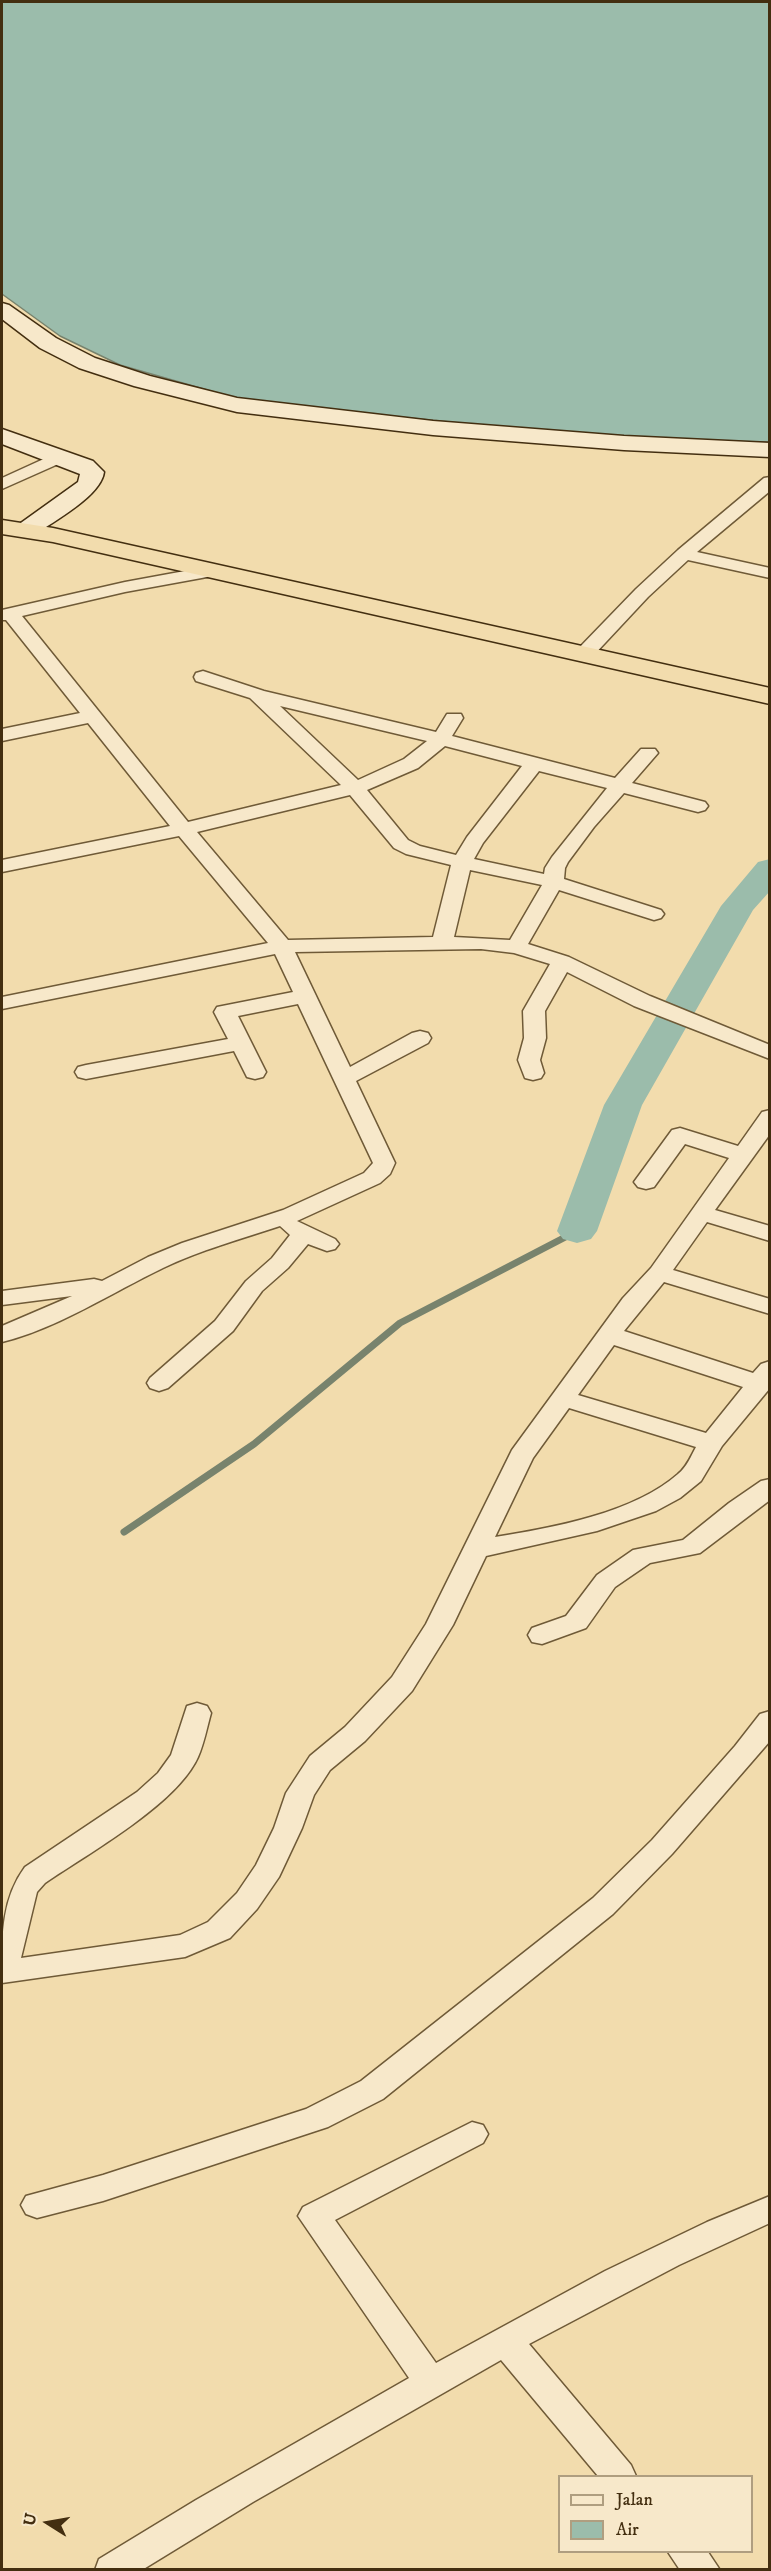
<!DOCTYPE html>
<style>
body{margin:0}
#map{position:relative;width:771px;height:2571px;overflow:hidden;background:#f2dcad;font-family:"IM FELL DW Pica",serif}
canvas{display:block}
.frame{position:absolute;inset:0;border:3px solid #432e10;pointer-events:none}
.legend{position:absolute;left:558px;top:2475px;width:195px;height:78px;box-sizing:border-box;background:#f7e8ca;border:2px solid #af9e80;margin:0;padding:8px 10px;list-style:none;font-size:18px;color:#432e10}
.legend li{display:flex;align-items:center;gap:12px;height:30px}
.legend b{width:30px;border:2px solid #af9e80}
.north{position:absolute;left:18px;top:2493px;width:60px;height:60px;-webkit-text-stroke:4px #f7e8ca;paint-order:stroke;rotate:281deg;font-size:16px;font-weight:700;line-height:24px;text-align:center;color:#432e10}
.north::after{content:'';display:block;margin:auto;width:21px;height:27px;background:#432e10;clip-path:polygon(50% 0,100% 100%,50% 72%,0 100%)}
</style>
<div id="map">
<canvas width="771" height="2571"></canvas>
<div class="frame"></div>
<ul class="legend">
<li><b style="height:8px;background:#f7e8ca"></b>Jalan</li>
<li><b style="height:16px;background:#9bbcab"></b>Air</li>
</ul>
<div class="north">U</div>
</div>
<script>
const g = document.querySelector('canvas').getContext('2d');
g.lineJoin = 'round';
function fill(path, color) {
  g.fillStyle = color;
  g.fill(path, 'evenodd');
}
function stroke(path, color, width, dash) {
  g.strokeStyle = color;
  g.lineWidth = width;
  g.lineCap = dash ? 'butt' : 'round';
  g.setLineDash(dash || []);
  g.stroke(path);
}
const water = new Path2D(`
 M2,2H769V442L631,440L249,402L120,365L60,336L2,294Z`);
fill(water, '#9bbcab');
stroke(water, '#78836d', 1.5);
stroke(new Path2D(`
 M124,1532L254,1444L400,1323L577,1231`), '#78836d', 7);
fill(new Path2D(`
 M770,859V891L753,910L642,1105L597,1231L591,1239L577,1243L563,1239L557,1231L604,1105L721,906L758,862Z`), '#9bbcab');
const street = new Path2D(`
 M59,452L65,453L67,457L65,461L2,489V478Z
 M770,477V491L697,552L770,568V578L688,560L648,597L591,658H577L575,654L577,650L636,589L678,550L764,478Z
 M212,566L218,567L221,571L218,575L125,592L22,616L188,822L341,785L250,698L196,681L194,677L196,673L203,671L264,691L436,732L447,714H461L463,718L452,736L615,778L641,749H655L658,753L632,783L705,802L708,806L705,810L698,812L624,793L594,827L568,862L565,868L564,879L661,910L664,914L661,918L654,920L559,890L528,944L569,957L650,996L770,1045V1059L634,1006L567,972L545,1011L546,1038L540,1060L544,1073L541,1078L533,1080L525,1078L518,1060L524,1038L523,1011L550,964L514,953L481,949L295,952L350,1067L412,1033L420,1031L428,1033L431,1038L428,1043L356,1081L395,1163L390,1174L380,1183L297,1221L335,1239L339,1244L335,1249L327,1251L308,1244L288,1268L262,1291L233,1331L168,1388L159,1391L150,1388L147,1383L150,1378L215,1321L246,1281L272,1258L290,1235L280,1226C241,1239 200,1250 163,1268C113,1292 56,1329 2,1342V1326L72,1296L2,1305V1291L94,1279L102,1281L148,1257L182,1243L283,1210L364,1173L373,1163L298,1004L238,1016L266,1072L263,1077L255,1079L247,1077L234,1051L86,1079L78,1077L75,1072L78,1067L86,1065L228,1039L214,1012L217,1007L293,992L275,954L2,1009V997L268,943L179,836L2,872V860L170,826L88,723L2,741V729L80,713L6,620H2V610L125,582ZM280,706L427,741L404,759L358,780ZM445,746L522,766L467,837L456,855L420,846L408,840L367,790L418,768ZM539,771L607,788L552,857L545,868L544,874L474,859L483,843ZM350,795L394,848L406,854L451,865L433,937L288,940L197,832ZM470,870L542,885L510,940L454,937Z
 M770,1110V1134L715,1210L770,1226V1241L707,1222L673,1270L770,1299V1314L664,1282L624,1331L753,1373L761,1364L770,1361V1388L722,1446L701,1481L680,1498L656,1511L597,1531L486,1556L453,1625L412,1691L365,1741L330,1770L314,1795L302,1828L279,1877L257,1909L230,1938L185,1957L2,1983C2,1941 0,1901 25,1867L137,1792L158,1773L171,1755L187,1706L197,1703L207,1706L211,1713C207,1727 204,1744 198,1757C177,1804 89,1853 45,1883L37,1892L21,1958L180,1935L208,1922L237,1893L256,1865L274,1828L286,1793L310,1756L345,1727L392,1677L426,1624L512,1450L623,1298L651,1268L729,1158L685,1144L654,1187L646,1189L638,1187L634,1182L672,1130L680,1128L738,1146L762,1112ZM614,1345L743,1387L706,1433L578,1395ZM569,1408L696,1447C691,1456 687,1467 678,1474C634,1513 552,1528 495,1537L533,1458Z
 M770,1479V1500L700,1553L650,1563L615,1587L586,1628L542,1644L532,1642L528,1635L532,1628L566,1616L597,1575L633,1550L683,1540L729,1503L761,1481Z
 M770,1711V1741L672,1854L613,1914L383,2099L328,2127L103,2201L37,2218L26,2214L21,2205L26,2196L103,2175L306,2109L361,2081L593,1898L652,1840L735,1746L760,1714Z
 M472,2122L483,2125L488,2134L483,2143L335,2220L436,2363L605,2271L707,2222L770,2196V2223L679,2265L529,2344L631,2465L636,2476H598L501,2360L253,2502L142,2570H95L99,2559L196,2500L409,2378L298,2216L303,2207Z
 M668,2552H708L720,2570H680Z`);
const secondary = new Path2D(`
 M2,303L9,305L56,338L95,358L150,376L237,398L433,421L624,436L770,443V457L624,450L433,435L237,412L134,386L79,368L40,348L2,319Z
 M2,429L93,461L104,472C101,496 54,521 34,535L26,537L18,535L14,530L18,525L78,482L80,474L2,444Z`);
const highway = new Path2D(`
 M2,520L53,528L770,688V704L53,542L2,534Z`);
stroke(street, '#6f5a37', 3);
stroke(secondary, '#432e10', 3);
stroke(highway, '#432e10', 3);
fill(street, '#f7e8ca');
fill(secondary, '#f7e8ca');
fill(highway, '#f2dcad');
</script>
